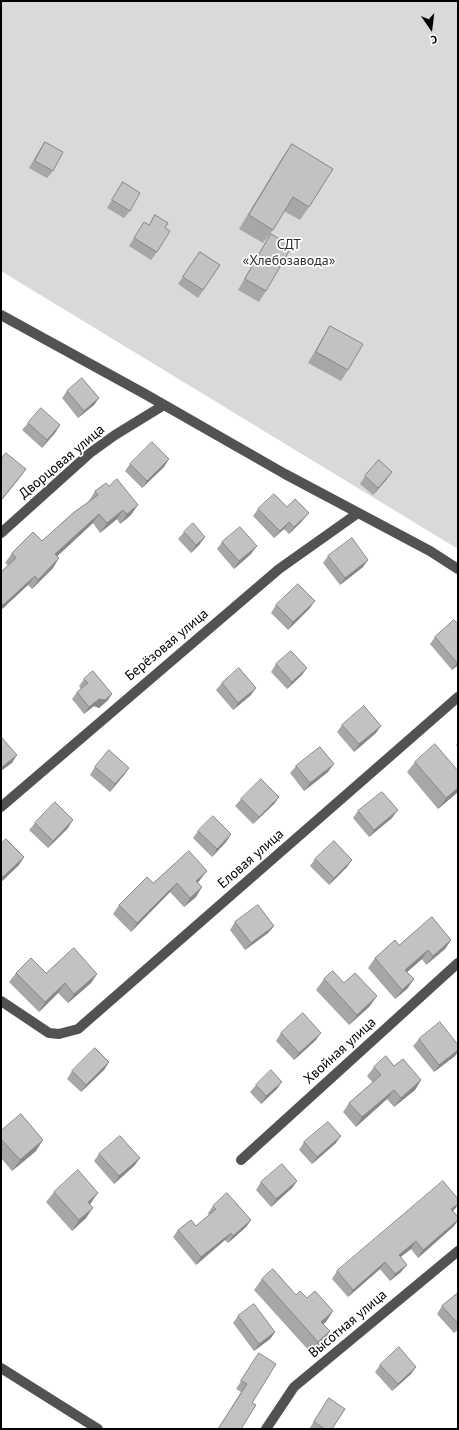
<!DOCTYPE html>
<meta charset="utf-8">
<style>
body{margin:0}
#map{position:relative;width:459px;height:1430px;overflow:hidden;background:#fff;font-family:"PT Sans",sans-serif}
canvas{display:block}
.frame{position:absolute;inset:0;border:2px solid #000;pointer-events:none}
.north{position:absolute;left:411px;top:8px;width:40px;height:40px;-webkit-text-stroke:3px #fff;paint-order:stroke;rotate:166deg;font-size:11px;font-weight:700;line-height:16px;text-align:center;color:#000}
.north::after{content:'';display:block;margin:auto;width:14px;height:18px;background:#000;clip-path:polygon(50% 0,100% 100%,50% 72%,0 100%)}
</style>
<div id="map">
<canvas width="459" height="1430"></canvas>
<div class="frame"></div>
<div class="north">С</div>
</div>
<script>
const g = document.querySelector('canvas').getContext('2d');
g.lineJoin = 'round';
function fill(path, color) {
  g.fillStyle = color;
  g.fill(path, 'evenodd');
}
function stroke(path, color, width, dash) {
  g.strokeStyle = color;
  g.lineWidth = width;
  g.lineCap = dash ? 'butt' : 'round';
  g.setLineDash(dash || []);
  g.stroke(path);
}
function label(font, color, halo, rows, align = 'center') {
  g.font = font + ' "PT Sans",sans-serif';
  g.lineWidth = 3.5;
  g.setLineDash([]);
  g.textBaseline = 'middle';
  g.strokeStyle = halo;
  g.fillStyle = color;
  for (const [text, x, y, turn = 0] of rows) {
    g.save();
    g.translate(x, y);
    g.rotate((+turn || 0) * Math.PI / 180);
    g.textAlign = isNaN(turn) ? turn : align;
    if (halo) g.strokeText(text, 0, 0);
    g.fillText(text, 0, 0);
    g.restore();
  }
}
fill(new Path2D(`
 M1,1H458V549L1,271Z`), '#d9d9d9');
stroke(new Path2D(`
 M1,315L145,394L285,474L430,551L458,569
 M1,533L90,453L115,435L164,405
 M1,807L279,569L358,513
 M1,1001L49,1033L59,1034L78,1029L458,697
 M241,1160L458,963
 M1,1368L98,1429
 M266,1429L294,1387L458,1251`), '#525252', 10);
fill(new Path2D(`
 M45,142L53,171L47,178L29,168L40,149Z
 M292,144L309,207L300,220L284,211L273,230L263,243L239,229L282,158Z
 M123,182L130,211L124,218L107,208Z
 M155,215L165,228L157,252L151,260L129,246L144,222L149,225Z
 M271,234L266,291L259,302L238,290L264,245Z
 M200,252L220,265L198,298L178,284Z
 M330,326L348,370L341,381L308,363L323,337Z
 M67,391L99,398L94,405L78,418L62,398Z
 M28,423L60,425L55,433L42,448L22,430Z
 M130,464L164,467L142,488L125,471Z
 M365,476L387,479L373,495L360,484Z
 M95,491L131,515L120,524L117,519L100,533L93,523L57,556L53,568L32,589L28,585L1,610V572L8,565L5,563L12,553L42,541L89,501Z
 M287,507L303,520L289,534L284,529L274,538L253,516L258,509Z
 M184,532L200,544L191,553L178,539Z
 M222,542L251,554L234,569L217,549Z
 M328,556L363,567L340,585L323,563Z
 M276,605L310,608L288,630L271,613Z
 M458,624V665L452,670L430,644L435,637Z
 M276,664L302,675L287,689L271,672Z
 M84,679L112,694L107,701L99,708L94,706L84,714L72,699L77,692L81,689L79,686Z
 M222,683L251,695L233,710L216,690Z
 M342,725L376,733L354,752L337,732Z
 M458,741V748L456,745Z
 M415,762L458,771V792L438,809L407,772Z
 M296,766L328,772L304,791L290,773Z
 M95,767L129,768L124,775L110,792L90,775Z
 M279,797L274,804L253,824L235,806L241,799Z
 M358,811L392,818L369,837L353,818Z
 M35,823L68,828L48,848L29,830Z
 M198,831L231,834L226,842L212,857L193,838Z
 M1,844L19,865L1,882Z
 M315,859L347,867L329,885L310,866Z
 M200,880L198,883L196,897L184,907L170,892L131,932L113,914L119,905L153,883Z
 M235,922L274,926L268,933L245,950L230,930Z
 M451,940L445,949L426,965L422,959L407,972L414,979L407,989L395,999L368,968L375,958L399,945Z
 M16,973H46L97,974L91,983L68,1003L58,993L39,1012L9,982Z
 M324,979L344,983L377,996L369,1007L349,1025L316,990Z
 M281,1033L316,1040L294,1060L276,1041Z
 M419,1039L455,1056L434,1072L413,1046Z
 M109,1062L104,1070L81,1092L67,1079L72,1071Z
 M394,1066L421,1080L415,1090L394,1107L387,1099L356,1127L343,1112L349,1103L373,1083L367,1076L374,1067Z
 M256,1085L277,1089L261,1104L250,1092Z
 M1,1131L36,1151L12,1171L1,1158Z
 M304,1142L336,1143L312,1164L299,1150Z
 M99,1154L140,1158L134,1166L114,1184L94,1161Z
 M297,1181L292,1188L271,1207L256,1190L261,1182Z
 M54,1192L91,1203L90,1204L86,1218L72,1231L46,1202Z
 M213,1206L251,1220L246,1227L228,1243L225,1240L196,1265L173,1237L178,1230L196,1226L209,1215L208,1213Z
 M455,1209L453,1211L458,1217V1220L454,1226L418,1258L411,1249L400,1257L401,1272L390,1281L380,1269L348,1297L332,1279L337,1271Z
 M262,1279L296,1295L307,1298L326,1322L323,1324V1342L311,1353L254,1290Z
 M458,1293V1330L454,1333L437,1314L442,1306Z
 M238,1316L275,1332L270,1339L254,1351L233,1323Z
 M259,1353L241,1429H218L241,1392L236,1389Z
 M380,1365L416,1367L411,1374L392,1391L375,1372Z
 M329,1398L332,1429H309L324,1406Z`), '#a7a7a7');
fill(new Path2D(`
 M99,398L94,405L78,418L84,411Z
 M60,425L55,433L42,448L47,440Z
 M169,459L164,467L142,488L147,481Z
 M26,469L18,480L1,501V500Z
 M392,472L387,479L373,495L378,488Z
 M138,505L131,515L120,524L127,514Z
 M123,510L117,519L100,533L107,523Z
 M309,513L303,520L289,534L294,527Z
 M99,514L93,523L49,564L55,554Z
 M289,522L284,529L274,538L280,531Z
 M205,537L200,544L191,553L196,545Z
 M257,546L251,554L234,569L239,561Z
 M59,558L53,568L32,589L38,580Z
 M368,560L363,567L340,585L345,578Z
 M35,576L28,585L1,610V608L3,605Z
 M315,601L310,608L288,630L293,622Z
 M458,662V665L452,670L457,663Z
 M307,668L302,675L287,689L292,682Z
 M256,688L251,695L233,710L238,703Z
 M112,694L107,701L99,708L94,706L84,714L89,707L99,699Z
 M381,726L376,733L354,752L359,744Z
 M17,755L12,763L1,771V769L2,767Z
 M334,764L328,772L304,791L310,783Z
 M129,768L124,775L110,792L115,784Z
 M458,788V792L438,809L446,798Z
 M279,797L274,804L253,824L259,817Z
 M398,810L392,818L369,837L374,830Z
 M73,820L68,828L48,848L53,841Z
 M231,834L226,842L212,857L217,849Z
 M24,857L19,865L1,882V880L3,877Z
 M352,860L347,867L329,885L334,878Z
 M207,871L200,880L190,890L196,881Z
 M177,883L170,892L131,932L137,923Z
 M202,887L196,897L184,907L190,898Z
 M274,926L268,933L245,950L251,943Z
 M451,940L445,949L426,965L433,956Z
 M428,950L422,959L399,979L405,970Z
 M97,974L91,983L68,1003L74,994Z
 M414,979L407,989L395,999L402,990Z
 M65,983L58,993L39,1012L45,1002Z
 M377,996L369,1007L349,1025L357,1015Z
 M321,1033L316,1040L294,1060L299,1053Z
 M458,1050V1052L455,1056L434,1072L439,1065Z
 M109,1062L104,1070L81,1092L86,1085Z
 M421,1080L415,1090L394,1107L401,1098Z
 M282,1082L277,1089L261,1104L266,1096Z
 M394,1090L387,1099L356,1127L362,1117Z
 M341,1136L336,1143L312,1164L317,1157Z
 M43,1140L36,1151L12,1171L20,1160Z
 M140,1158L134,1166L114,1184L119,1176Z
 M297,1181L292,1188L271,1207L276,1199Z
 M98,1193L91,1203L80,1212L88,1202Z
 M458,1204V1205L455,1209L446,1217L451,1209Z
 M93,1208L86,1218L72,1231L79,1220Z
 M251,1220L246,1227L228,1243L233,1236Z
 M458,1220L454,1226L418,1258L423,1250Z
 M231,1233L225,1240L196,1265L201,1257Z
 M416,1241L411,1249L393,1263L399,1255Z
 M385,1262L380,1269L348,1297L353,1290Z
 M407,1265L401,1272L390,1281L395,1274Z
 M333,1311L326,1322L314,1332L321,1322Z
 M330,1331L323,1342L311,1353L318,1342Z
 M275,1332L270,1339L254,1351L259,1344Z
 M416,1367L411,1374L392,1391L398,1384Z`), '#888');
const building = new Path2D(`
 M45,142L63,152L53,171L35,161Z
 M292,144L333,169L309,207L293,197L273,230L249,215Z
 M123,182L140,193L130,211L112,200Z
 M155,215L168,223L165,228L170,231L157,252L134,238L144,222L149,225Z
 M271,234L292,246L266,291L245,279Z
 M200,252L220,265L203,290L183,277Z
 M330,326L363,344L348,370L316,352Z
 M82,378L99,398L84,411L67,391Z
 M41,408L60,425L47,440L28,423Z
 M152,442L169,459L147,481L130,464Z
 M6,453L26,469L1,500V459Z
 M379,460L392,472L378,488L365,476Z
 M117,479L138,505L127,514L123,510L107,523L99,514L55,554L59,558L38,580L35,576L3,605L1,603V572L16,558L12,553L33,532L42,541L73,513L98,495L95,491L106,483L109,486Z
 M274,494L287,507L295,499L309,513L294,527L289,522L280,531L258,509Z
 M193,523L205,537L196,545L184,532Z
 M240,527L257,546L239,561L222,542Z
 M352,538L368,560L345,578L328,556Z
 M298,584L315,601L293,622L276,605Z
 M454,620L458,624V662L457,663L435,637Z
 M291,651L307,668L292,682L276,664Z
 M239,668L256,688L238,703L222,683Z
 M93,671L112,694L105,700L99,699L89,707L77,692L88,683L84,679Z
 M364,706L381,726L359,744L342,725Z
 M2,738L17,755L2,767L1,766V739Z
 M435,744L458,771V788L446,798L415,762Z
 M320,747L334,764L310,783L296,766Z
 M109,750L129,768L115,784L95,767Z
 M261,779L279,797L259,817L241,799Z
 M382,792L398,810L374,830L358,811Z
 M55,802L73,820L53,841L35,823Z
 M213,816L231,834L217,849L198,831Z
 M6,839L24,857L3,877L1,875V844Z
 M334,841L352,860L334,878L315,859Z
 M189,851L207,871L196,881L202,887L190,898L177,883L137,923L119,905L147,877L153,883Z
 M258,905L274,926L251,943L235,922Z
 M432,917L451,940L433,956L428,950L405,970L414,979L402,990L375,958L395,940L399,945Z
 M74,948L97,974L74,994L65,983L45,1002L16,973L31,958L46,973Z
 M333,971L344,983L355,973L377,996L357,1015L324,979Z
 M303,1013L321,1033L299,1053L281,1033Z
 M440,1022L458,1045V1050L439,1065L419,1039Z
 M95,1048L109,1062L86,1085L72,1071Z
 M386,1056L394,1066L403,1059L421,1080L401,1098L394,1090L362,1117L349,1103L381,1075L374,1067Z
 M271,1070L282,1082L266,1096L256,1085Z
 M21,1114L43,1140L20,1160L1,1139V1131Z
 M328,1122L341,1136L317,1157L304,1142Z
 M120,1136L140,1158L119,1176L99,1154Z
 M282,1164L297,1181L276,1199L261,1182Z
 M78,1170L98,1193L88,1202L93,1208L79,1220L54,1192Z
 M443,1181L458,1199V1204L451,1209L458,1217V1220L423,1250L416,1241L399,1255L407,1265L395,1274L385,1262L353,1290L337,1271Z
 M227,1193L251,1220L233,1236L231,1233L201,1257L178,1230L191,1220L196,1226L216,1209L213,1206Z
 M273,1269L296,1295L300,1291L307,1298L315,1291L333,1311L321,1322L330,1331L318,1342L262,1279Z
 M458,1293V1324L442,1306Z
 M254,1304L275,1332L259,1344L238,1316Z
 M399,1347L416,1367L398,1384L380,1365Z
 M259,1353L276,1364L252,1403L256,1405L241,1429H218L247,1384L241,1381Z
 M329,1398L345,1409L332,1429H325L314,1422Z`);
fill(building, '#c2c2c2');
stroke(building, '#888', 1);
label('14px', '#303030', '#fff', [
 ["СДТ",289,245],
 ["«Хлебозавода»",289,261]
]);
label('14px', '#000', '#fff', [
 ["Дворцовая улица",62,462,-40],
 ["Берёзовая улица",167,645,-40],
 ["Еловая улица",251,859,-41],
 ["Хвойная улица",340,1051,-42],
 ["Высотная улица",348,1324,-40]
]);
</script>
